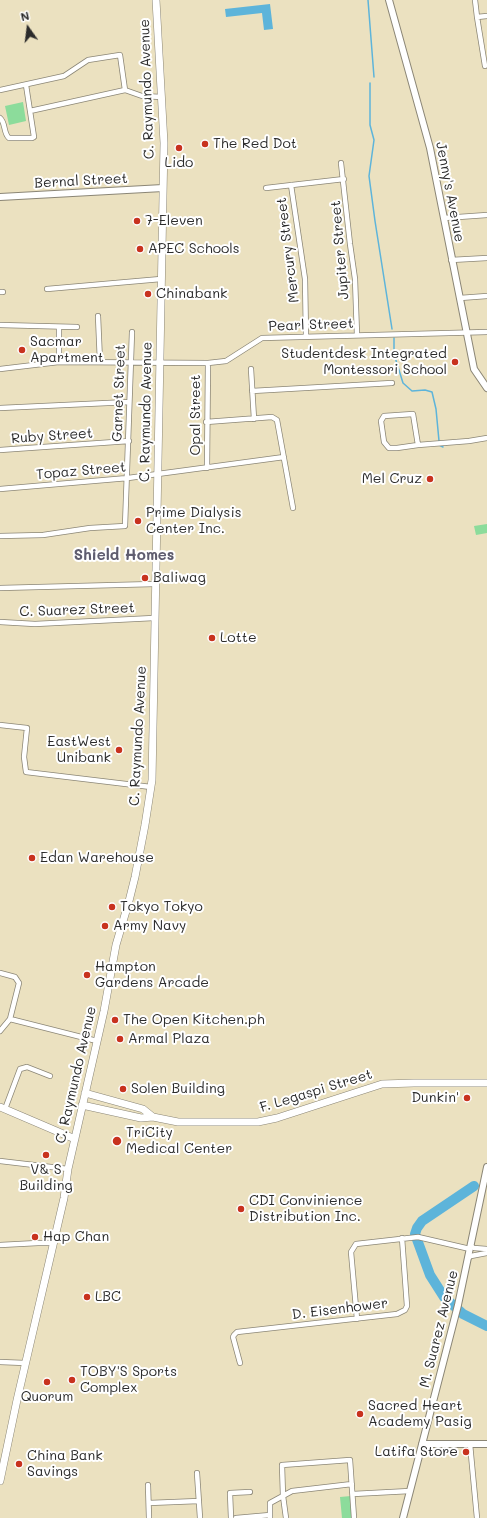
<!DOCTYPE html>
<style>
body{margin:0}
#map{position:relative;width:487px;height:1518px;overflow:hidden;background:#ebe1c0;font-family:Mali,sans-serif}
canvas{display:block}
.north{position:absolute;left:8px;top:8px;width:40px;height:40px;-webkit-text-stroke:3px #fff;paint-order:stroke;rotate:346deg;font-size:11px;font-weight:700;line-height:16px;text-align:center;color:#2b2b2b}
.north::after{content:'';display:block;margin:auto;width:14px;height:18px;background:#2b2b2b;clip-path:polygon(50% 0,100% 100%,50% 72%,0 100%)}
</style>
<div id="map">
<canvas width="487" height="1518"></canvas>
<div class="north">N</div>
</div>
<script>
const g = document.querySelector('canvas').getContext('2d');
g.lineJoin = 'round';
function fill(path, color) {
  g.fillStyle = color;
  g.fill(path, 'evenodd');
}
function stroke(path, color, width, dash) {
  g.strokeStyle = color;
  g.lineWidth = width;
  g.lineCap = dash ? 'butt' : 'round';
  g.setLineDash(dash || []);
  g.stroke(path);
}
function label(font, color, halo, rows, align = 'center') {
  g.font = font + ' Mali,sans-serif';
  g.lineWidth = 4;
  g.setLineDash([]);
  g.textBaseline = 'middle';
  g.strokeStyle = halo;
  g.fillStyle = color;
  for (const [text, x, y, turn = 0] of rows) {
    g.save();
    g.translate(x, y);
    g.rotate((+turn || 0) * Math.PI / 180);
    g.textAlign = isNaN(turn) ? turn : align;
    if (halo) g.strokeText(text, 0, 0);
    g.fillText(text, 0, 0);
    g.restore();
  }
}
fill(new Path2D(`
 M23,102L26,121L9,125L5,106Z
 M487,524V533L476,535L474,526Z
 M351,1496L353,1518H342L340,1497Z`), '#8cdc9b');
fill(new Path2D(`
 M270,4L273,29L264,30L262,13L226,17L225,9Z`), '#5db4da');
stroke(new Path2D(`
 M368,0L374,77
 M370,83V125L374,140L369,176L375,221L392,329
 M394,338V354L403,383L412,391L425,390L432,392L436,409L439,441
 M439,445L443,447`), '#5db4da', 1.5);
stroke(new Path2D(`
 M474,1186L422,1221L417,1228L415,1234L430,1275L444,1297L463,1314L487,1326`), '#5db4da', 10);
const minor = new Path2D(`
 M475,0L477,17L485,66
 M477,17L487,16
 M0,90L64,76L88,60L120,55L125,90
 M30,111L125,90L142,96L162,97
 M0,118C6,123 3,133 9,138H32L34,137L26,85
 M341,163L350,244L355,279L357,335
 M291,185L305,279L306,336
 M266,188L344,179
 M444,218L487,215
 M451,260L487,258
 M47,289L161,279
 M0,292H3
 M460,298L487,296
 M98,316L100,362
 M0,325L77,327
 M59,362V327
 M0,369L59,362L208,363L226,361L262,338L487,332
 M251,369L254,419
 M252,391L392,383
 M0,408L129,402
 M206,422L272,417L277,420L293,508
 M418,445L397,448H389L384,442L381,421L384,416L413,414L418,445L469,441L487,438
 M0,450L129,441
 M207,468L208,363
 M0,489L128,478L284,457
 M0,536L43,535L90,528L125,526L132,332
 M0,588L155,584
 M0,622L35,624L154,618
 M0,725L27,728L24,757L26,772L151,787
 M0,973L15,977L19,983L10,1019L0,1031
 M10,1019L97,1041
 M5,1109L20,1069L27,1067L50,1076
 M0,1161L68,1169
 M0,1245L38,1243H54
 M471,1246L474,1248L487,1249
 M468,1258L471,1256L487,1253
 M357,1319L351,1252L356,1244L418,1237L470,1249
 M0,1362L25,1363
 M240,1363L233,1337L234,1335L237,1332L397,1314L405,1310L407,1306L402,1238
 M470,1444L477,1518
 M197,1473L200,1518
 M148,1485L149,1518
 M353,1494L410,1491
 M149,1503L199,1501
 M231,1518L230,1493L250,1492
 M236,1518L270,1515
 M270,1518V1503L292,1491L352,1484
 M286,1518L283,1496L282,1465L350,1460L354,1518`);
const tertiary = new Path2D(`
 M389,0L430,148L474,369L487,388
 M0,197L163,188
 M422,1444H487
 M403,1518L458,1305L487,1167`);
const secondary = new Path2D(`
 M85,1093L143,1109L153,1117
 M82,1105L141,1118L153,1117L178,1122H258L277,1118L382,1084L414,1083H487
 M0,1107L75,1139
 M0,1481L17,1400L64,1198L68,1169L104,1011L116,945L129,901L135,877L145,825L152,780L164,143L156,0`);
stroke(minor, '#8b8676', 6);
stroke(tertiary, '#8b8676', 8);
stroke(secondary, '#8b8676', 8);
stroke(minor, '#fff', 4.5);
stroke(tertiary, '#fff', 6);
stroke(secondary, '#fff', 7);
for (const [x, y, r, color] of [
 [205,144,4,"#c8321e"],
 [179,148,4,"#c8321e"],
 [137,221,4,"#c8321e"],
 [140,249,4,"#c8321e"],
 [148,294,4,"#c8321e"],
 [22,350,4,"#c8321e"],
 [455,362,4,"#c8321e"],
 [430,479,4,"#c8321e"],
 [138,521,4,"#c8321e"],
 [145,578,4,"#c8321e"],
 [212,638,4,"#c8321e"],
 [119,750,4,"#c8321e"],
 [32,858,4,"#c8321e"],
 [112,907,4,"#c8321e"],
 [105,926,4,"#c8321e"],
 [87,975,4,"#c8321e"],
 [115,1020,4,"#c8321e"],
 [120,1039,4,"#c8321e"],
 [123,1089,4,"#c8321e"],
 [467,1098,4,"#c8321e"],
 [117,1141,5,"#c8321e"],
 [46,1155,4,"#c8321e"],
 [241,1209,4,"#c8321e"],
 [35,1237,4,"#c8321e"],
 [87,1297,4,"#c8321e"],
 [72,1380,4,"#c8321e"],
 [47,1382,4,"#c8321e"],
 [360,1414,4,"#c8321e"],
 [466,1452,4,"#c8321e"],
 [19,1464,4,"#c8321e"]
]) {
  const dot = new Path2D();
  dot.arc(x, y, r, 0, 2 * Math.PI);
  g.fillStyle = color;
  g.fill(dot);
  stroke(dot, '#fff', 1.5);
}
label('14px', '#2b2b2b', '#fff', [
 ["C. Raymundo Avenue",147,89,-92],
 ["Bernal Street",81,181,-3],
 ["Jenny's Avenue",450,192,79],
 ["Mercury Street",288,250,-97],
 ["Jupiter Street",340,250,-95],
 ["Pearl Street",311,325,-2],
 ["Garnet Street",119,393,-88],
 ["C. Raymundo Avenue",146,412,-89],
 ["Opal Street",196,415,-90],
 ["Ruby Street",52,436,-4],
 ["Topaz Street",81,471,-5],
 ["C. Suarez Street",77,610,-2],
 ["C. Raymundo Avenue",138,736,-87],
 ["C. Raymundo Avenue",76,1075,-77],
 ["F. Legaspi Street",316,1091,-17],
 ["D. Eisenhower",340,1309,-7],
 ["M. Suarez Avenue",439,1329,-76]
]);
label('14px', '#2b2b2b', '#fff', [
 ["The Red Dot",213,144],
 ["Lido",179,163,"center"],
 ["7-Eleven",145,221],
 ["APEC Schools",148,249],
 ["Chinabank",156,294],
 ["Sacmar",30,342],
 ["Apartment",30,358],
 ["Studentdesk Integrated",447,354,"right"],
 ["Montessori School",447,370,"right"],
 ["Mel Cruz",422,479,"right"],
 ["Prime Dialysis",146,513],
 ["Center Inc.",146,529],
 ["Baliwag",153,578],
 ["Lotte",220,638],
 ["EastWest",111,742,"right"],
 ["Unibank",111,758,"right"],
 ["Edan Warehouse",40,858],
 ["Tokyo Tokyo",120,907],
 ["Army Navy",113,926],
 ["Hampton",95,967],
 ["Gardens Arcade",95,983],
 ["The Open Kitchen.ph",123,1020],
 ["Armal Plaza",128,1039],
 ["Solen Building",131,1089],
 ["Dunkin'",459,1098,"right"],
 ["TriCity",126,1133],
 ["Medical Center",126,1149],
 ["V& S",46,1170,"center"],
 ["Building",46,1186,"center"],
 ["CDI Convinience",249,1201],
 ["Distribution Inc.",249,1217],
 ["Hap Chan",43,1237],
 ["LBC",95,1297],
 ["TOBY'S Sports",80,1372],
 ["Complex",80,1388],
 ["Quorum",47,1397,"center"],
 ["Sacred Heart",368,1406],
 ["Academy Pasig",368,1422],
 ["Latifa Store",458,1452,"right"],
 ["China Bank",27,1456],
 ["Savings",27,1472]
], 'left');
label('bold 15px', '#5f5d6f', '#fff', [
 ["Shield Homes",124,555]
]);
</script>
